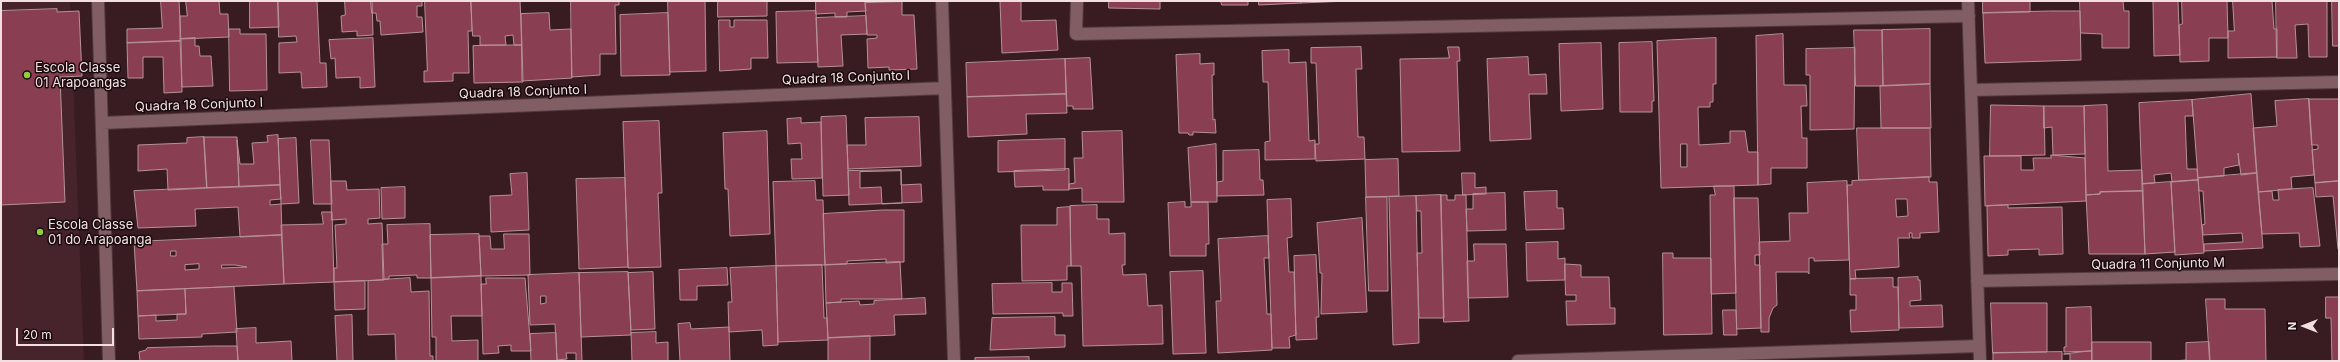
<!DOCTYPE html>
<style>
body{margin:0}
#map{position:relative;width:2340px;height:362px;overflow:hidden;background:#391c22;font-family:Inter,sans-serif}
canvas{display:block}
.frame{position:absolute;inset:0;border:2px solid #f3dfe2;pointer-events:none}
.north{position:absolute;left:2284px;top:306px;width:40px;height:40px;-webkit-text-stroke:3px #180b0d;paint-order:stroke;rotate:270deg;font-size:11px;font-weight:700;line-height:16px;text-align:center;color:#f3dfe2}
.north::after{content:'';display:block;margin:auto;width:14px;height:18px;background:#f3dfe2;clip-path:polygon(50% 0,100% 100%,50% 72%,0 100%)}
.scale{position:absolute;left:16px;top:328px;width:98px;height:18px;box-sizing:border-box;border:2px solid #f3dfe2;border-top:0;padding-left:5px;font-size:12px;line-height:14px;white-space:nowrap;color:#f3dfe2;-webkit-text-stroke:3px #180b0d;paint-order:stroke}
</style>
<div id="map">
<canvas width="2340" height="362"></canvas>
<div class="frame"></div>
<div class="north">N</div>
<div class="scale">20 m</div>
</div>
<script>
const g = document.querySelector('canvas').getContext('2d');
g.lineJoin = 'round';
function fill(path, color) {
  g.fillStyle = color;
  g.fill(path, 'evenodd');
}
function stroke(path, color, width, dash) {
  g.strokeStyle = color;
  g.lineWidth = width;
  g.lineCap = dash ? 'butt' : 'round';
  g.setLineDash(dash || []);
  g.stroke(path);
}
function label(font, color, halo, rows, align = 'center') {
  g.font = font + ' Inter,sans-serif';
  g.lineWidth = 3;
  g.setLineDash([]);
  g.textBaseline = 'middle';
  g.strokeStyle = halo;
  g.fillStyle = color;
  for (const [text, x, y, turn = 0] of rows) {
    g.save();
    g.translate(x, y);
    g.rotate((+turn || 0) * Math.PI / 180);
    g.textAlign = isNaN(turn) ? turn : align;
    if (halo) g.strokeText(text, 0, 0);
    g.fillText(text, 0, 0);
    g.restore();
  }
}
fill(new Path2D(`
 M1,1H70L84,361H1Z`), '#47232b');
const building = new Path2D(`
 M161,1H179L181,41L127,43V29L162,28Z
 M186,1H219L220,14H228L229,37L180,39V16H187Z
 M250,1H278L279,27L250,28Z
 M278,1H317L320,63H326L327,87L302,88L301,72L279,73V43L297,42L296,36L279,37Z
 M345,1H372L373,35L357,36V31L342,32L341,16L345,15Z
 M371,1H422V6H417V17H422L423,32L381,35L380,21H377L376,13H372Z
 M425,1H471L472,31H468L469,73H453V81L424,82V71H427Z
 M471,1H520L522,45H514L513,35L505,36L506,45H480V36H473Z
 M571,1H619V5H615L616,54H600V75L572,77Z
 M668,1H705L706,71L670,72Z
 M718,1H767V16L718,17Z
 M816,1H865L866,11L847,12V17H835V13L816,14Z
 M1021,1V21L1056,20L1058,50L1002,53L1000,2Z
 M1109,1H1160V9L1109,8Z
 M1221,1H1248V5H1222Z
 M1259,1H1301V3L1259,5Z
 M1301,1H1348L1301,3Z
 M1983,1H2030V12L1983,13Z
 M2080,1H2123L2124,11H2129V48H2102V34L2081,33Z
 M2178,1L2180,55L2154,56L2153,2Z
 M2182,1H2227L2228,38H2209V61L2180,62L2179,25L2182,24Z
 M2233,1H2272L2274,29H2277V57L2228,58V31H2234Z
 M2276,1H2327V57H2309L2308,24L2295,25L2297,58H2277Z
 M2332,1H2339V46H2333Z
 M902,2V15H914L917,69L889,70V67L868,68L867,39L877,38V35H867L865,3Z
 M57,9V12L79,11L82,76L60,77L65,202L1,205V11Z
 M816,11L818,62L777,63L776,12Z
 M2050,11H2080L2081,60L1985,63L1983,13Z
 M549,13L550,30L571,29L572,78L522,81L521,14Z
 M668,13L670,75L621,76L620,15Z
 M866,16L867,34L841,35L843,66L818,67L816,18Z
 M719,20H730V27H734V20H767L768,58H751V69L720,71Z
 M229,29H240V34H266L267,90L230,91Z
 M1930,29V84L1883,86L1882,30Z
 M1854,30H1882L1883,86H1856Z
 M1783,34L1784,85H1806L1807,106H1801L1802,138H1807V168H1771V184L1758,185L1756,36Z
 M195,38V46H199L200,56H211L213,86L182,87L180,39Z
 M373,38L375,87L360,88V77L336,78L335,58L331,59L329,40Z
 M1716,38V84H1713V102H1710V107H1698L1699,145L1730,143V131H1745L1748,152H1758V185L1661,188L1657,41ZM1681,144H1687V167H1681Z
 M181,41L182,92L164,93L163,57H143V78H128L127,43Z
 M1652,42L1654,101H1652V112H1620L1619,43Z
 M1601,43L1603,109L1561,111L1559,44Z
 M514,45H522L523,82L474,83L473,46Z
 M1361,47L1362,69H1356L1358,137H1364L1365,159L1316,161L1315,144H1319L1316,63H1311V48Z
 M1448,47H1459L1460,61H1457L1460,151L1402,152L1400,59L1449,58Z
 M1855,48L1854,129L1810,130V75H1806V49Z
 M1289,50V63L1306,62L1309,141L1315,140V159L1265,160V142L1270,141L1268,82H1263L1262,51Z
 M1200,54V64L1214,63V75H1212L1213,120L1215,119L1216,133L1193,132V135H1189L1188,133H1179L1176,55Z
 M1528,57L1529,75L1546,74L1547,94H1529L1531,139L1490,141L1487,59Z
 M1090,58L1093,109H1073V106H1067L1065,59Z
 M1065,59L1066,94L967,97L966,63Z
 M1930,84L1931,128H1881L1880,86Z
 M1066,94L1067,113L1026,114L1027,134L968,137L967,97Z
 M2251,94L2257,173L2241,175L2238,153L2239,165L2224,168V176L2198,178L2192,100Z
 M2309,99L2314,175L2291,177L2292,189L2258,192L2253,128L2277,126L2275,101Z
 M2309,99H2339V181L2315,183L2312,150L2318,149V145H2312Z
 M2192,100L2193,116H2185L2187,169H2197L2198,180L2172,182L2171,173L2154,175L2155,183L2142,184L2139,103Z
 M1991,105L2044,106L2045,155L1990,156Z
 M2107,105L2108,171L2142,170L2143,191L2100,192V194L2086,195L2084,106Z
 M2044,106H2084L2085,154L2053,155L2052,127L2044,128Z
 M846,116L849,195L823,196L821,117Z
 M919,117L921,166L848,169L847,145H866L865,118Z
 M801,118V123L821,122L822,178L792,179L791,159H802L801,143L788,144L787,119Z
 M659,121L662,193H658L661,267L628,268L623,122Z
 M1857,128H1930L1931,177L1859,180Z
 M767,131L770,234L730,236L728,189H725L723,133Z
 M1122,131L1124,202H1082V188L1069,189V184L1075,183L1074,158H1083L1082,132Z
 M278,135L280,185L239,187L237,140L240,164H254L252,143L268,142L267,136Z
 M204,137H237L239,187L207,188Z
 M204,137L207,188L168,190L167,169L138,171V145L187,143V138Z
 M296,138L299,203L281,204L278,139Z
 M1065,139V170L998,172V141Z
 M311,140H329L332,204H314Z
 M1216,144L1217,202H1191L1188,148Z
 M1259,150L1260,180H1263L1264,195L1217,196V182L1223,181V151Z
 M2051,155L2085,158L2086,201L1985,206L1984,156H2021V170H2034L2033,158H2051Z
 M1398,159L1399,196L1366,197L1365,160Z
 M1069,169V190H1043V186L1015,187L1014,171Z
 M901,170V185L921,184L922,202L849,205L848,171Z
 M901,171L902,203L882,204L881,187L860,188V172Z
 M527,173L529,230L491,232L490,196L512,195L510,174Z
 M1462,173H1475V188L1486,187V194L1463,195Z
 M2257,173L2263,248L2204,251V244L2243,242L2242,233L2203,235L2202,225L2205,224L2203,191H2199L2198,178Z
 M1929,177V182H1937L1939,232L1920,233V238H1912V233H1909L1910,238H1898L1899,267L1855,270L1856,279H1850L1847,185H1852V181ZM1896,199H1907L1908,216L1897,217Z
 M625,178L628,267L579,269L576,179Z
 M2198,180L2204,253L2175,255L2171,182Z
 M331,181H346L347,190L379,189L380,218L368,219V224L382,223L384,280L334,282V268H337L335,225L346,224V219L332,220Z
 M815,181L816,200H823L825,265L776,266L773,182Z
 M1847,181L1849,260L1814,261V258H1809V274L1808,272H1776L1777,305L1773,308L1769,318V332H1761L1759,242L1790,241L1789,213H1808L1807,183Z
 M2339,181V249H2338L2333,196L2316,197L2315,183Z
 M2171,182L2175,252L2145,254L2142,184Z
 M280,185L281,199L270,200V205L281,204L282,235L240,237L238,207L195,209L196,226L138,228L134,191Z
 M1714,186H1734L1736,293L1711,294L1710,195H1715Z
 M405,187V218L382,219L381,188Z
 M2313,188L2320,246L2300,247L2299,233L2262,234L2258,192L2272,191L2273,200H2279L2278,190Z
 M1557,191V208H1563L1564,229L1526,230L1524,192Z
 M2143,191L2145,254H2089L2086,195L2100,194V192Z
 M1505,193L1506,230L1467,231L1466,209H1473V194Z
 M1441,195L1444,318H1419L1417,253H1422L1421,211H1417L1416,196Z
 M1441,195H1447V200H1455V195H1466L1469,321L1444,322Z
 M1416,196L1419,343L1393,345L1389,197Z
 M1366,197H1387L1388,291H1369Z
 M1734,198H1758L1760,255H1755V265H1760L1761,328L1737,329Z
 M1291,199L1292,237L1287,238L1289,272H1294L1296,335L1289,337L1290,348H1272L1267,200Z
 M1185,202V207H1191V202H1208L1209,244H1206V256H1170L1168,203Z
 M1097,205V219H1109V234L1125,233V265H1122L1123,275L1146,274L1148,306L1162,305L1163,344L1083,346L1081,266H1071L1070,206Z
 M2008,205V208L2062,207L2063,254L2039,255V249L2008,250V255L1988,256L1987,206Z
 M1070,207L1071,266H1067V280L1022,281L1021,225H1057V208Z
 M883,210H904V262L886,263V259L847,261V264L825,265L823,214Z
 M322,212H332L334,282L284,284L281,225L323,224Z
 M1362,218L1367,312L1321,314L1322,273H1320L1317,223Z
 M430,224L431,278H417V275L389,276V279H383L382,244H388L387,225Z
 M479,234L481,276L431,278L430,235Z
 M504,234H529L530,275L481,276L479,236H490L491,249H504Z
 M282,235L284,284L137,291L134,242ZM171,251H176V256H171ZM199,264V269L185,270V265ZM222,265H235L247,267L222,268Z
 M1268,236L1269,258H1264L1267,314H1271L1272,350L1218,353L1216,301H1221L1218,239Z
 M1558,242V259L1565,258V280L1527,281L1526,243Z
 M1474,244H1506L1508,297L1468,298L1467,261H1474Z
 M1663,253H1673V258H1711L1712,334L1664,335Z
 M1316,255L1319,317H1316L1317,339L1296,340L1294,256Z
 M900,262L902,299H841V302L826,303L825,265Z
 M1565,264L1581,265V277H1609L1610,308H1615V324L1567,325L1566,301H1576V295H1566Z
 M822,265L824,318H827L828,340L778,342L776,266Z
 M776,266L778,345L763,346L762,330L729,332L728,302H732L730,268Z
 M727,268L728,285L697,286V300H680L679,270Z
 M1203,271L1206,353L1173,354L1170,272Z
 M628,272L631,335L581,337L579,273Z
 M653,272L655,329L631,330L628,273Z
 M579,273L582,361H576V353H566L567,359L557,360L555,324L530,325L528,275ZM541,296H546V303L541,304Z
 M481,276L482,316H451L452,341L478,340V361H436V337H432L431,278Z
 M1918,277V280H1920L1921,300L1910,301V306L1942,305L1943,327L1899,328L1898,278Z
 M410,278L411,292L429,291L430,356H433V361H396L395,334L368,335V281Z
 M486,278H525L531,351H511V345L498,346L499,353L483,354L481,284H486Z
 M1893,278V287H1898L1899,330L1851,332L1850,310H1856V295H1850V279Z
 M365,281V309L335,310L334,282Z
 M1052,283V292H1062V283H1072L1073,316H1063V313L993,314L992,284Z
 M234,287L237,332L202,334V337L139,339L138,316L156,315V321L177,320V314H186L185,289Z
 M185,289L186,314L138,316L137,291Z
 M2326,297H2339V361H2332L2331,318H2326Z
 M925,298L926,314L894,315L895,335L828,338L826,303L859,301L860,305L874,304V301Z
 M2206,299H2225V309H2265L2266,361H2210Z
 M1991,303H2047V352L1993,353Z
 M2091,307L2092,351L2064,352V347H2066V308Z
 M1723,310H1736L1737,335H1724Z
 M352,315L353,361H337L335,316Z
 M1055,317V335H1065V347L990,350L992,318Z
 M690,323L691,329L729,327L730,361H680L678,324Z
 M256,328V343L291,341L292,361H238L236,329Z
 M656,332V343L668,342V361H632L631,333Z
 M556,333L557,361H531L530,334Z
 M870,336V361H828V338Z
 M2092,342H2151V361H2092Z
 M2209,342L2210,361H2173L2186,360V343Z
 M214,346H237L238,361H140L139,352L146,350L147,348Z
 M2092,351V361H2070V354H2064Z
 M2062,352V361H1993V353Z
 M1029,357V361H975V358Z`);
fill(building, '#893e51');
stroke(building, '#b79198', 1);
const street = new Path2D(`
 M98,1L109,361
 M942,1L954,361
 M1077,1L1076,34L1969,16
 M1968,1L1980,361
 M1972,90L2339,82
 M102,123L945,88
 M1977,281L2339,274
 M1518,361L1979,346`);
stroke(street, '#52393f', 14);
stroke(street, '#815e64', 12);
for (const [x, y, r, color] of [
 [27,75,4,"#90cd41"],
 [40,232,4,"#90cd41"]
]) {
  const dot = new Path2D();
  dot.arc(x, y, r, 0, 2 * Math.PI);
  g.fillStyle = color;
  g.fill(dot);
  stroke(dot, '#180b0d', 1.5);
}
label('13px', '#f3dfe2', '#180b0d', [
 ["Escola Classe",35,68],
 ["01 Arapoangas",35,83],
 ["Escola Classe",48,225],
 ["01 do Arapoanga",48,240]
], 'left');
label('13px', '#f3dfe2', '#180b0d', [
 ["Quadra 18 Conjunto I",846,78,-2],
 ["Quadra 18 Conjunto I",523,92,-2],
 ["Quadra 18 Conjunto I",199,105,-2],
 ["Quadra 11 Conjunto M",2158,264,-1]
]);
</script>
